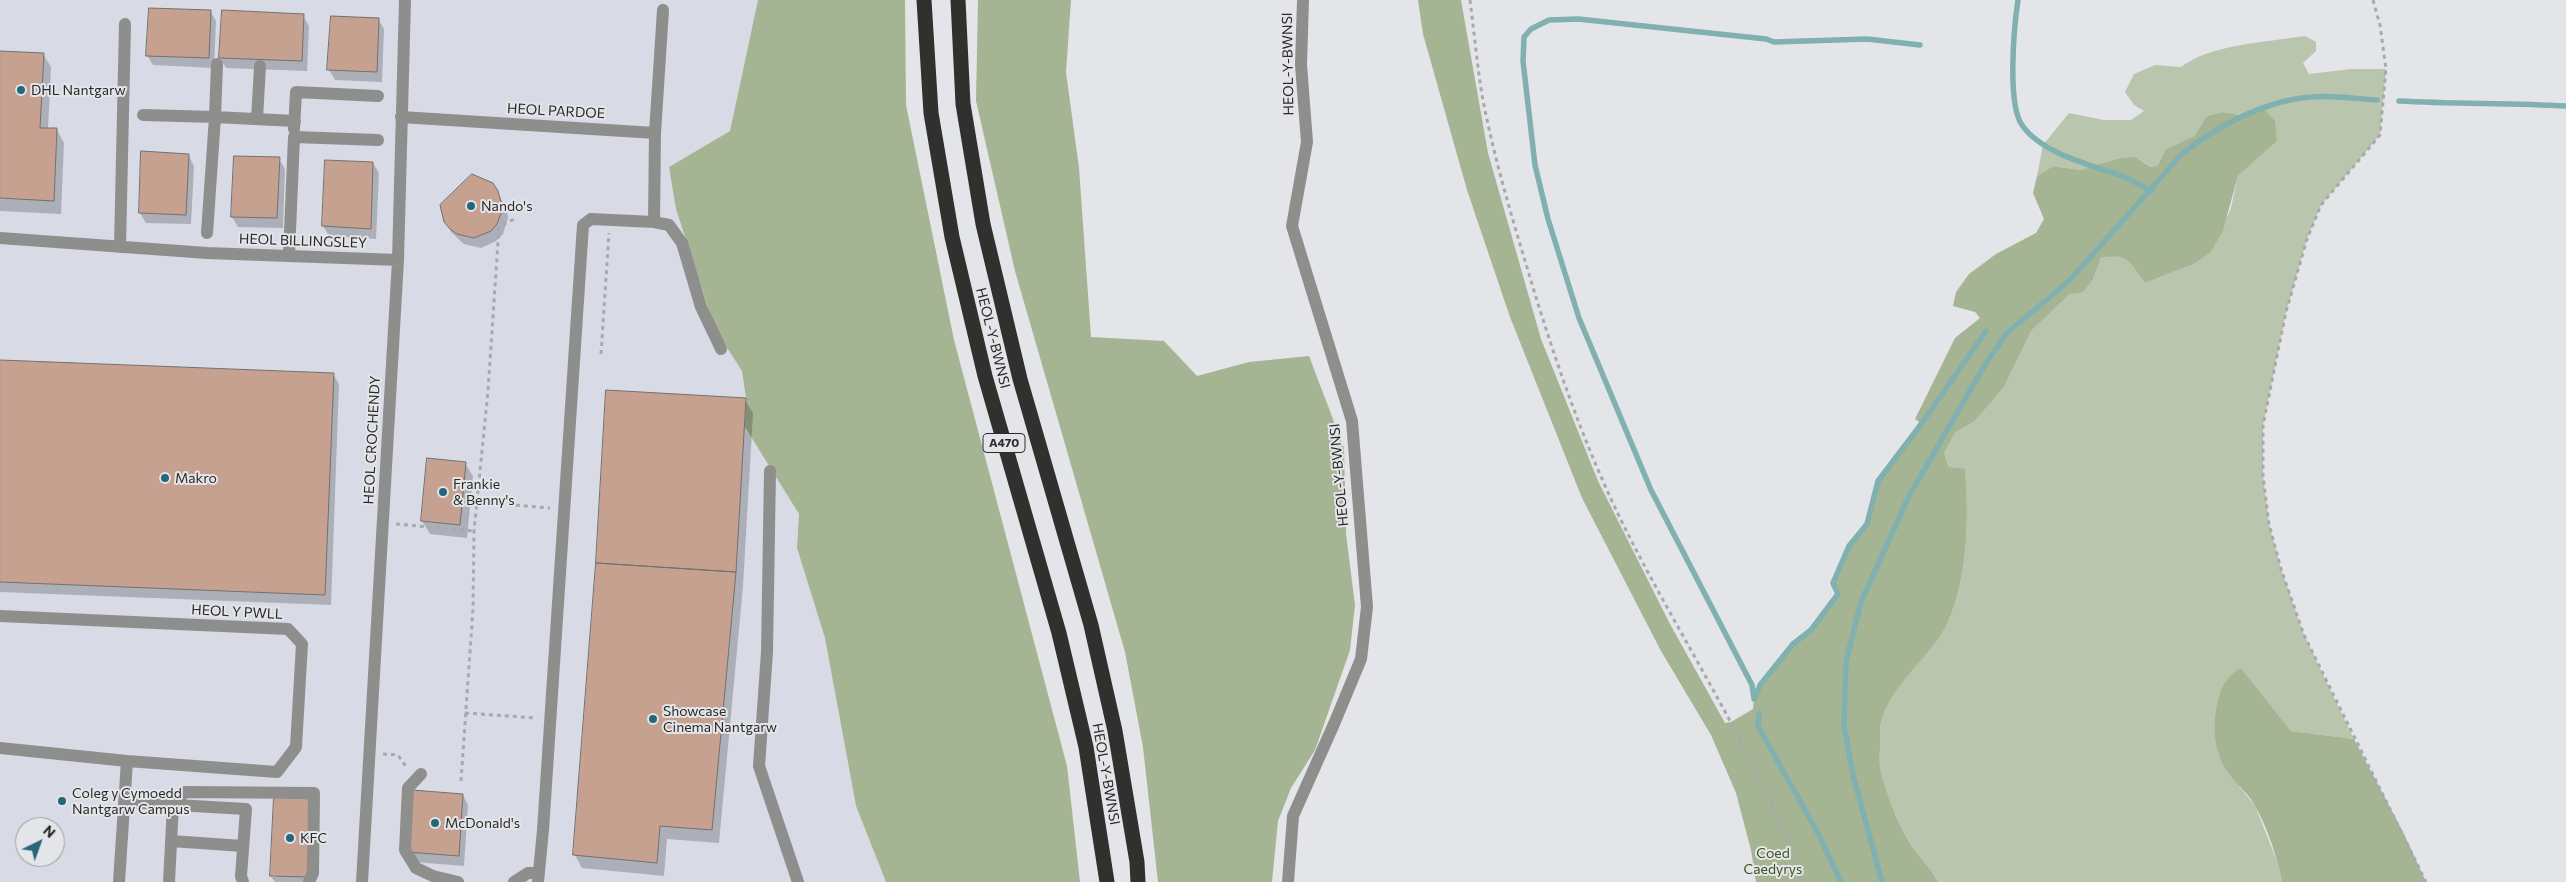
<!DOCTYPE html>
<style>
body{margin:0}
#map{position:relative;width:2566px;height:882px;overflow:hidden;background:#e4e5e8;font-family:Commissioner,sans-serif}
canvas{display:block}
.north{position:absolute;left:15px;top:817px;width:50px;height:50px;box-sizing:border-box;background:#e4e5e8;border:1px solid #9a9a9c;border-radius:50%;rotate:42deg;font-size:14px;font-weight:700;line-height:20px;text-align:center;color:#2a2a2b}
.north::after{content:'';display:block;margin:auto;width:18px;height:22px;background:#26667a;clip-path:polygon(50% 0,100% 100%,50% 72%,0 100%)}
</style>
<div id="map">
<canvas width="2566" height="882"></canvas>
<div class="north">N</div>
</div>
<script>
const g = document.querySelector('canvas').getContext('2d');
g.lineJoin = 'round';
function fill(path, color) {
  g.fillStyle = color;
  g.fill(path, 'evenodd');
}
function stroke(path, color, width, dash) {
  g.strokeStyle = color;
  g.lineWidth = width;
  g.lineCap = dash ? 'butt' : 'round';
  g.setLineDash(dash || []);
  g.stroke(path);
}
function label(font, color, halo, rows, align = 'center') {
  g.font = font + ' Commissioner,sans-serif';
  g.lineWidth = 4;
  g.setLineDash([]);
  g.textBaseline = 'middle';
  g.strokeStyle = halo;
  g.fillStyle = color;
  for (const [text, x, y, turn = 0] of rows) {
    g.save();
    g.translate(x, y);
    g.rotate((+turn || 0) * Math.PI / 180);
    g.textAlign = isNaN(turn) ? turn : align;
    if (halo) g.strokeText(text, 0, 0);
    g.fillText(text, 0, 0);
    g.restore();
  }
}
fill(new Path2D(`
 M0,0H758L730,131L669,167L676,209L715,329L742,371L746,398L777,479L799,514L797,548L825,638L856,806L886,882H0ZM25,827H55V857H25Z`), '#d8dbe5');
fill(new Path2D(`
 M2305,36L2316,42V51L2303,63L2309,74L2351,69H2386L2380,135L2321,205L2307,239L2286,312L2263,425V476L2269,524L2281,569L2304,635L2354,739L2291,731L2241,668L2228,772L2255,806L2277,861L2282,882H1938C1932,870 1924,862 1916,852C1899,829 1887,796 1880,768C1879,762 1880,753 1880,746C1881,739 1879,730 1881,723C1890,685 1931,657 1948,622C1968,579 1969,517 1965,470L1949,467L1944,453L1955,433L1975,421L2004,387L2031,331L2070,294L2093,279L2101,258C2130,253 2130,264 2145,283L2196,263L2211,252L2231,208L2238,176L2277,141L2264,109H2254L2239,115L2223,112L2207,116L2196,136L2166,149L2157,166L2152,167L2135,157L2081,170L2053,166L2037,176L2043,145L2069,113L2104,120H2131L2144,111L2134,105L2125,92L2134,74L2155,65L2181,67C2211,44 2268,42 2305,36Z`), '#bac5ae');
fill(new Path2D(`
 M758,0H905L906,105L954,340L1067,766L1080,882H886L856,806L825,638L797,548L799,514L745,427L746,398L742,371L715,329L676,209L669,167L730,131Z
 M978,0H1071L1066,72L1079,168L1091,337L1164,341L1197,376L1249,362L1309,356L1344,448L1346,534L1355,605L1350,650L1315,750L1291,788L1278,821L1272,882H1158L1143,747L1125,652L1015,271L976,101Z
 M1418,0H1461L1488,153L1541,339L1598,481L1670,624L1725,723L1731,722L1753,709L1754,699L1760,685L1793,644L1811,630L1838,594L1833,583L1849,546L1867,524L1878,481L1922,424L1915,419L1955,338L1980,318L1975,312L1953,306L1956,292L1969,274L1996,254L2036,233L2044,219L2033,193L2037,176L2053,166L2081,170L2117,159L2135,157L2151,167L2157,166L2166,149L2195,136L2207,116L2223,112L2239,115L2254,109H2264L2275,121L2277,141L2238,176L2223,230L2211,252L2196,263L2145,283C2130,264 2130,253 2101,258L2093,279L2083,292L2070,294L2031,331L2004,387L1975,421L1955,433L1944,453L1949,467L1965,469C1969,517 1968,578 1948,622C1931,658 1891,683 1881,723C1879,730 1881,739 1880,746C1880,753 1879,761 1880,768C1887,796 1899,829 1916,852C1924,862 1932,870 1938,882H1756L1751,850L1736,793L1711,735L1661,651L1582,498L1510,317L1467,190L1423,34Z
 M2241,668L2291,731L2354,739L2403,832L2426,882H2282C2277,857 2268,829 2255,806C2249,794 2237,785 2229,774C2213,751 2212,727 2218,701C2221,686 2228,675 2241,668Z`), '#a5b492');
fill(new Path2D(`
 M210,11L216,21L214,68L153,65L147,55Z
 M303,16L309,26L307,71L226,68L220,58Z
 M378,19L384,29L382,82L335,80L329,70Z
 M0,52L43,54L51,67L48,129L57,130L64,143L61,214L0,211Z
 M189,156L194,166L191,224L146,223L140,213Z
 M279,159L285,169L283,228L238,227L232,217Z
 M373,163L379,173L376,239L329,236L323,226Z
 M492,184L507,210L508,218L503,234L496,241L481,248L464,244L451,232L442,214L441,206Z
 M0,361L333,374L339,384L331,605L0,592Z
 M745,400L753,413L743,586L719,843L667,839L664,876L582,868L575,855Z
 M465,463L473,476L467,538L430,534L422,521Z
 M463,795L468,805L464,866L414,862L409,851Z
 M275,798L313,882H275L271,876Z`), '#0003');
stroke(new Path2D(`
 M2018,0C2014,26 2007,104 2022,125C2041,153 2090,165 2120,175C2130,179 2140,185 2151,191
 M2399,101C2455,104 2510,103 2566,106
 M1755,697L1760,685L1793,644L1811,630L1838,594L1833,583L1849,546L1867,524L1878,481L1922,423L1986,331
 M1754,699L1752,685L1651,490L1579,318L1548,219L1535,165L1523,61L1524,37L1531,29L1549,20L1578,19L1766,39L1774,42L1867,39L1920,45
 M1759,714L1758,726L1819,835L1841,882
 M1882,882L1853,775L1844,726L1846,662L1861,602L1909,496L1986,363L2007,333L2070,280L2180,156C2214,127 2266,100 2312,97C2333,95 2356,99 2377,100`), '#80b0af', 5.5);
const building = new Path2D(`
 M149,8L211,10L209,58L146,56Z
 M222,10L304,14L302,61L219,58Z
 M331,16L379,18L377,72L327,70Z
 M0,51L44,53L40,128H57L54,201L0,198Z
 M141,151L189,154L186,215L139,213Z
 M234,156L280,157L277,218L231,217Z
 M325,160L373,162L371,229L322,226Z
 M472,174L493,183L498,191L503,208L497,224L491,231L474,238L457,234L450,229L444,222L440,205Z
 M0,360L334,373L325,595L0,582Z
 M606,390L746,398L736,572L596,563Z
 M427,458L466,462L460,525L421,521Z
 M596,563L736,572L712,830L660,826L657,863L573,855Z
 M412,790L463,794L459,856L407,852Z
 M274,797L311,799L307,877L270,876Z`);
fill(building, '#c7a190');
stroke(building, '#73706f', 1);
stroke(new Path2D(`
 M1470,0C1474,31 1477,63 1482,95C1494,159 1513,221 1532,284C1556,363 1583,441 1619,516C1679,639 1758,751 1802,882
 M2373,0L2380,25L2386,69L2380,135L2321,205L2307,239L2286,312L2263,425V476L2269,524L2281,569L2304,635L2426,882
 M601,354L609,233
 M476,502L550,508
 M396,524L474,531
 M465,713L537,718
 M383,754L398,755L407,768
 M461,781L473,609L474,531L488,391L499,227L514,219
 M274,876L275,882`), '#a8a9ab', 3, [4, 4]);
stroke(new Path2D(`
 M143,115L215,117L217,64
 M401,117L655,133L654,222L591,219L583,225L543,830L538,882
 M257,119L260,66
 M294,129L296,92L378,96
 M655,133L663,10
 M654,222L669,225L682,243L701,307L721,349
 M207,233L215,117L295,121
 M0,238L207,253L398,260
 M120,247L125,24
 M289,255L294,137L378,140
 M770,471L767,652L759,766L798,882
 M0,616L288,629L302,644L296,747L277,772L127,761L0,748
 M421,774L408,788L405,850L416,868L433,876L458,882
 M124,802L246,809L241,876L243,882
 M171,841L243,846
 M119,882L127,761
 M169,882L173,805L185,792L314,793L313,873L309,882
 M362,882L398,260L405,0
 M514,882L528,873H539
 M1288,882L1293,816L1334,724L1361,659L1367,607L1352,421L1292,226L1307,142L1301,65L1303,0`), '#8e8e8d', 12);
stroke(new Path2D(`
 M924,0L931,113L952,237L985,376L1059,633L1086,747L1107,882
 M958,0L963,104L983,224L1020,379L1091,625L1115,731L1137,862L1138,882`), '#31302e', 15);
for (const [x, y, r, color] of [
 [21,90,5,"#26667a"],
 [471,206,5,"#26667a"],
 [165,478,5,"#26667a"],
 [443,492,5,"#26667a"],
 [653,719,5,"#26667a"],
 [62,801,5,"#26667a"],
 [435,823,5,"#26667a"],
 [290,838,5,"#26667a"]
]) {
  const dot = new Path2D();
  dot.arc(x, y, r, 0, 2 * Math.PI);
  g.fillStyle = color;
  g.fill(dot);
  stroke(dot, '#e4e5e8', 2);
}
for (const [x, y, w] of [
 [1004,443,42]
]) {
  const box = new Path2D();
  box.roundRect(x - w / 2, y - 9.5, w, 19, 4);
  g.fillStyle = '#e4e5e8';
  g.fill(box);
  stroke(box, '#2a2a2b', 1);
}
label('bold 12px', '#2a2a2b', null, [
 ["A470",1004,443]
]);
label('14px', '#2a2a2b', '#e4e5e8', [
 ["HEOL-Y-BWNSI",1288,64,-91],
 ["HEOL PARDOE",556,111,3],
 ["HEOL BILLINGSLEY",303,241,2],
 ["HEOL-Y-BWNSI",993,338,76],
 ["HEOL CROCHENDY",372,440,-87],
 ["HEOL-Y-BWNSI",1339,475,-95],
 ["HEOL Y PWLL",237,612,3],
 ["HEOL-Y-BWNSI",1106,774,80]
]);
label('14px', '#2a2a2b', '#e4e5e8', [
 ["DHL Nantgarw",31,90],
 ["Nando's",481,206],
 ["Makro",175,478],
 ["Frankie",453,484],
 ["& Benny's",453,500],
 ["Showcase",663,711],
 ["Cinema Nantgarw",663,727],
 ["Coleg y Cymoedd",72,793],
 ["Nantgarw Campus",72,809],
 ["McDonald's",445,823],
 ["KFC",300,838]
], 'left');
label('14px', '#3c501c', '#e4e5e8', [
 ["Coed",1773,853],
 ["Caedyrys",1773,869]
]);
</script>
